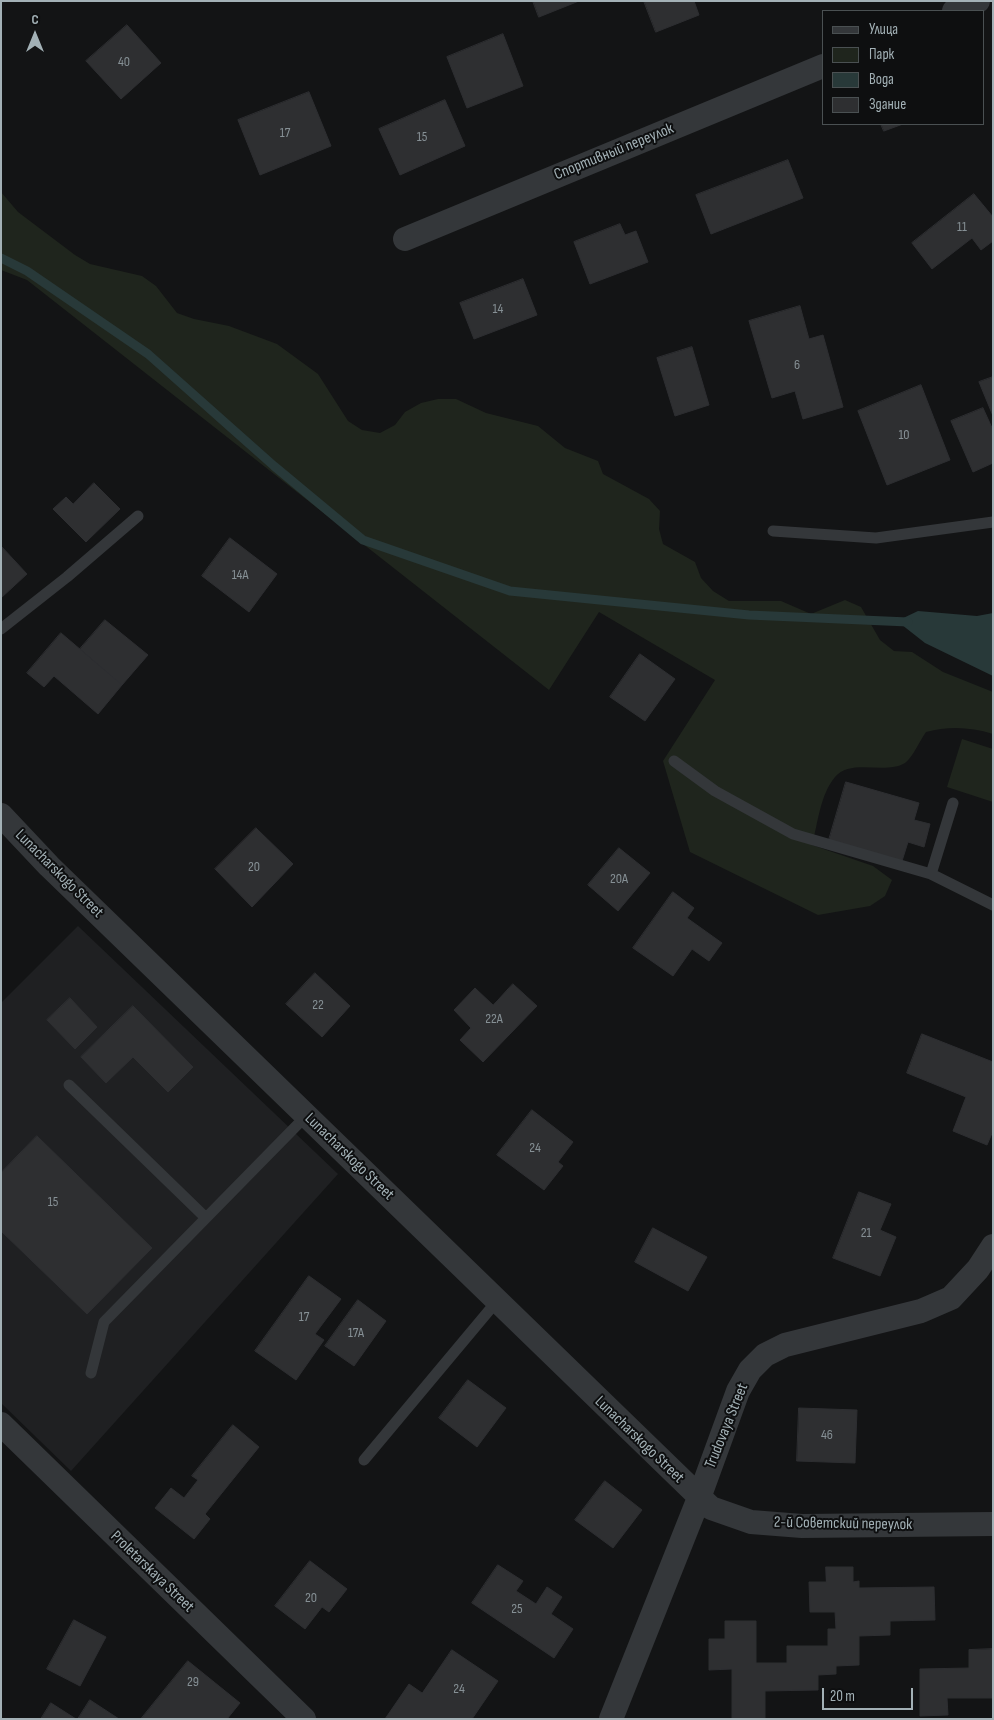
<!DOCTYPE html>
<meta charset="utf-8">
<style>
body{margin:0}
#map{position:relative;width:994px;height:1720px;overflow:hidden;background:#131415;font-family:"Sofia Sans Condensed",sans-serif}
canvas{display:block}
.frame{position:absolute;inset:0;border:2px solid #a3b1b6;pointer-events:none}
.legend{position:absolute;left:822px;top:10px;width:162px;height:115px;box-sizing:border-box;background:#0e0f10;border:1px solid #4a5052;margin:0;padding:6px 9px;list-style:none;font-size:15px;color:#a3b1b6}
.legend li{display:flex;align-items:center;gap:10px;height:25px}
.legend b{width:25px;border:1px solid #4a5052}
.north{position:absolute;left:10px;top:10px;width:50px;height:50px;-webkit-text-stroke:4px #0e0f10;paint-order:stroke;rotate:0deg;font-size:14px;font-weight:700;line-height:20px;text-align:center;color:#a3b1b6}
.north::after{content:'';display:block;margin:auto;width:18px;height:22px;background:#a3b1b6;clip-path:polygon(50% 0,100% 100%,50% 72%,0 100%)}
.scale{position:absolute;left:822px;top:1688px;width:91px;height:22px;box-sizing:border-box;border:2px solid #a3b1b6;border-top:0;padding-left:6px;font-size:15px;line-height:18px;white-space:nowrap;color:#a3b1b6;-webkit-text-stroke:4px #0e0f10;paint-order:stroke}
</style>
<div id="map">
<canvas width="994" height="1720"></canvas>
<div class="frame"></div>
<ul class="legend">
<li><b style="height:6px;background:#34373a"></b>Улица</li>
<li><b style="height:14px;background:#1f251d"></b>Парк</li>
<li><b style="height:14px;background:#283939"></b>Вода</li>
<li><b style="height:14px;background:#2e2f31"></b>Здание</li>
</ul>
<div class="north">С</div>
<div class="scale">20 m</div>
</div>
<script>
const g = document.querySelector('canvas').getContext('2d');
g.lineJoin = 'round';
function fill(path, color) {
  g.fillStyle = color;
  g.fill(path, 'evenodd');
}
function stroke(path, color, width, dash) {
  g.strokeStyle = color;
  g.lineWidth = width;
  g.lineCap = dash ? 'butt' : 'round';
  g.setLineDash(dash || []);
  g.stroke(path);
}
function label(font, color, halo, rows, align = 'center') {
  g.font = font + ' "Sofia Sans Condensed",sans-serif';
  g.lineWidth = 4;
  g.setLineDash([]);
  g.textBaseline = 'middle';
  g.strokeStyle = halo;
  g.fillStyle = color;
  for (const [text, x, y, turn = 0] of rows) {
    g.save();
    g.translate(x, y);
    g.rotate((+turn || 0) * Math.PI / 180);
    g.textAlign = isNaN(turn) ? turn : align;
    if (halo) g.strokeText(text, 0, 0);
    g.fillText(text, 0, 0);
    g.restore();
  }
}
fill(new Path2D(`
 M78,926L338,1174L71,1471L1,1403V1003Z`), '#1f2022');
fill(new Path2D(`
 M1,192L18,212L75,255L90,264L142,276L156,286L177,313L194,319L229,326L277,344L318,374L348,421L362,430L380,433L395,425L405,412L421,403L438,399H456L486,413L538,426L565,448L598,461L603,474L649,499L660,511L659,529L663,544L695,562L701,578L713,591L729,601H781L811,614L845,600L861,607L880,640L894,651L912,652L943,672L993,692V734C970,727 949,726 926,732C920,740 913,757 905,763C885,775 851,758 835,777C820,795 818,823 812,845L873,866L892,880L885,896L870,906L818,915L690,852L663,761L715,680L599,612L549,690L27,280L1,270Z
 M962,739L993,749V802L947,787Z`), '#1f251d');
fill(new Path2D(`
 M918,611L977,616L993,613V676L925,643L897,621Z`), '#283939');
stroke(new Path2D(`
 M1,258L27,271L148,354L274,466L363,540L510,591L749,615L908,622`), '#283939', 9);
const building = new Path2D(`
 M533,1H579L539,17Z
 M644,1H694L699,15L656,32Z
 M127,25L161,63L121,99L86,61Z
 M503,34L523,86L467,108L447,57Z
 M309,92L331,146L260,175L238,120Z
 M445,100L465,146L400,175L379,129Z
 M881,124H903L884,131Z
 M788,160L803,198L711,234L696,195Z
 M974,194L993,217V241L981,250L972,238L932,269L912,243Z
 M620,224L625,235L636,231L648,262L590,284L574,242Z
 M523,279L537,315L474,339L460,303Z
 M800,306L809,339L823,335L843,407L803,419L795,391L772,398L749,321Z
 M692,347L709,405L675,416L657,358Z
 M993,377V416L979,382Z
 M921,385L950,460L887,485L858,411Z
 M983,408L993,430V463L973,472L951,421Z
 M94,483L120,509L86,542L53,509L66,497L73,504Z
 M230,538L277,574L249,612L202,576Z
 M1,546L27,574L1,598Z
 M105,620L148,655L122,685L80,649Z
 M61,633L122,685L98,714L54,676L44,687L27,673Z
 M640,654L675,679L645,721L610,697Z
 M846,782L919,803L914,820L930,824L924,847L908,842L902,861L829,840Z
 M256,828L293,864L252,907L215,869Z
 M619,848L650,873L618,911L588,885Z
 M673,892L694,908L687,918L722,943L709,961L692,949L673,976L633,948Z
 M315,973L350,1006L322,1037L286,1004Z
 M513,984L537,1006L483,1062L460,1040L471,1028L454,1010L475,988L493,1005Z
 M70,998L97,1027L75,1049L47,1020Z
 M133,1006L193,1067L168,1092L133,1057L106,1083L81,1057Z
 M922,1034L993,1062V1131L987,1145L953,1131L966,1097L907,1073Z
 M532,1110L573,1142L558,1162L563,1166L544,1190L497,1155Z
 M37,1136L152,1248L87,1314L1,1231V1173Z
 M859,1192L891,1204L880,1230L896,1237L880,1276L833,1258Z
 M653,1228L707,1257L688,1291L635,1262Z
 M309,1276L341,1299L315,1334L324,1340L296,1380L255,1351Z
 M358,1300L386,1321L354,1366L325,1346Z
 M468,1380L506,1408L477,1447L439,1418Z
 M799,1408L857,1410L855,1463L797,1461Z
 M233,1425L259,1447L205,1514L210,1519L194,1539L155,1508L171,1488L184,1498L198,1480L192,1476Z
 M605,1481L642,1510L613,1548L575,1520Z
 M310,1561L347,1589L329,1612L322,1607L305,1629L275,1606Z
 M498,1565L523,1581L516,1591L536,1604L547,1587L562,1597L551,1614L573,1629L554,1658L472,1603Z
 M826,1567H853V1582L859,1581V1588L934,1587L935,1620L890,1621V1635L859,1636V1665L836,1666V1674L818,1675V1690L765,1691V1719H732V1669L709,1670V1639H725V1621H756V1663H787V1646H828V1629H836L835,1612H810L809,1582H826Z
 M74,1620L106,1637L80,1686L47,1669Z
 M993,1649V1698H947L948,1715L920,1716V1669L969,1668V1650Z
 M452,1650L498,1681L472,1719H385L409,1684L422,1693Z
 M188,1661L240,1703L227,1719H141Z
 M90,1700L119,1719H78Z
 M51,1703L76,1719H41Z`);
fill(building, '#2e2f31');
stroke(building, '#2d2e31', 1);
stroke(new Path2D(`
 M773,531L876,538L993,522
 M1,629L67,577L138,516
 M674,761L715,791L793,834L931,874
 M953,803L931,874L993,905
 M69,1085L206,1218
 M91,1373L104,1322L306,1116
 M364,1460L497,1301`), '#34373a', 11);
stroke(new Path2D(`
 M954,11L978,1
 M405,239L823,66
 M1,815L49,866L711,1508L751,1522L802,1526L993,1524
 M1,1424L304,1719
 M611,1719L699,1498L738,1391L750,1370L765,1355L785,1345L921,1311L951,1298L978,1269L993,1246`), '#34373a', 24);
label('14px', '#869095', null, [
 ["40",124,62],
 ["17",285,133],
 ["15",422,137],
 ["11",962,227],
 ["14",498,309],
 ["6",797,365],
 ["10",904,435],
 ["14А",240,575],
 ["20",254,867],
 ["20А",619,879],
 ["22",318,1005],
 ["22А",494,1019],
 ["24",535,1148],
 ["15",53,1202],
 ["21",866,1233],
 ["17",304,1317],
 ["17А",356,1333],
 ["46",827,1435],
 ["20",311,1598],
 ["25",517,1609],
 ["29",193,1682],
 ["24",459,1689]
]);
label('16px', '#a3b1b6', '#0e0f10', [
 ["Спортивный переулок",614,152,-22],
 ["Lunacharskogo Street",59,874,45],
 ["Lunacharskogo Street",349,1157,44],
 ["Trudovaya Street",727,1426,-68],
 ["Lunacharskogo Street",639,1440,44],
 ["2-й Советский переулок",843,1524,1],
 ["Proletarskaya Street",152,1572,44]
]);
</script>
